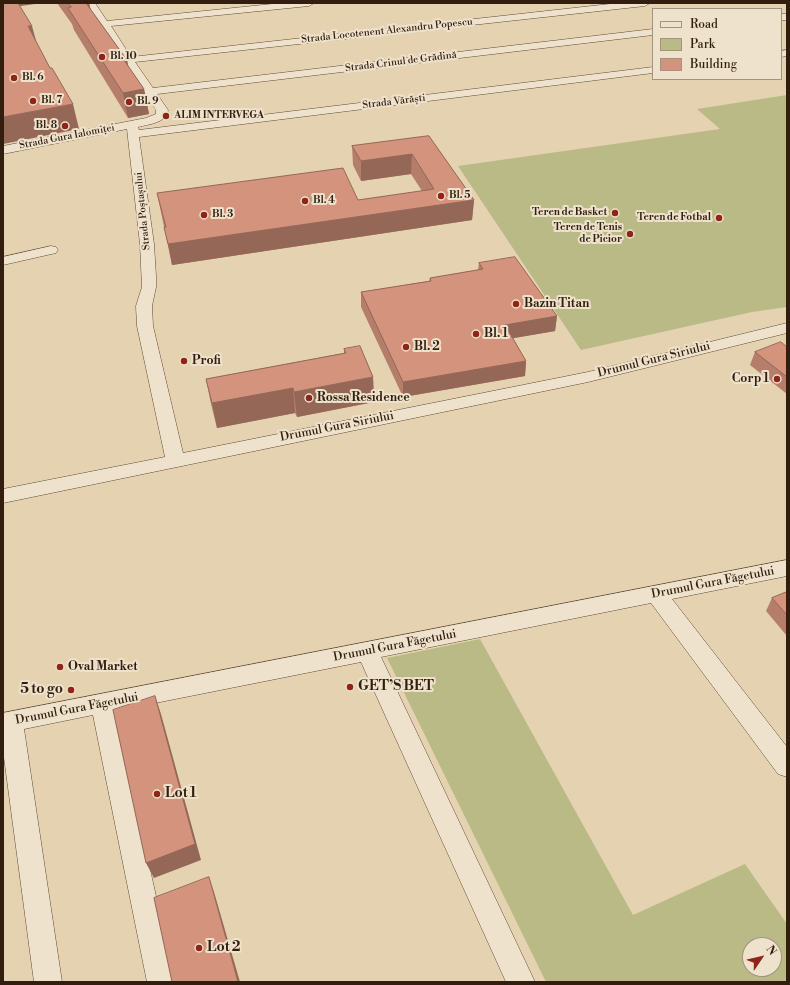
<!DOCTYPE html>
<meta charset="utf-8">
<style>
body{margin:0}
#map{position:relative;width:790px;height:985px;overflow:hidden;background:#e5d2b0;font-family:"Libre Bodoni",serif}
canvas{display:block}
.frame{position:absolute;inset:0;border:4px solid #311e0f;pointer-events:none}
.legend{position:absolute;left:652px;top:8px;width:130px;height:72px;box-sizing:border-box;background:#eee2cc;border:1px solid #a29480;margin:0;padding:5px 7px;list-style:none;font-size:12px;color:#311e0f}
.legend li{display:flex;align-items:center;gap:8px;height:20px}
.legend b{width:20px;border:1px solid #a29480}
.north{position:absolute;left:742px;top:937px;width:40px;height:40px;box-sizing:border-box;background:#eee2cc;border:1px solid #a29480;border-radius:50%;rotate:55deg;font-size:11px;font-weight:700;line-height:16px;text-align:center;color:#311e0f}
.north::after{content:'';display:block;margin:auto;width:14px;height:18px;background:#8f2418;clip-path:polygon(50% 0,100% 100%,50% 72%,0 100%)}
</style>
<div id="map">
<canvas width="790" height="985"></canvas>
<div class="frame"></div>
<ul class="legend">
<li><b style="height:5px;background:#eee2cc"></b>Road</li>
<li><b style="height:11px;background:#baba87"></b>Park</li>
<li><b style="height:11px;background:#d3937c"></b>Building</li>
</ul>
<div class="north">N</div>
</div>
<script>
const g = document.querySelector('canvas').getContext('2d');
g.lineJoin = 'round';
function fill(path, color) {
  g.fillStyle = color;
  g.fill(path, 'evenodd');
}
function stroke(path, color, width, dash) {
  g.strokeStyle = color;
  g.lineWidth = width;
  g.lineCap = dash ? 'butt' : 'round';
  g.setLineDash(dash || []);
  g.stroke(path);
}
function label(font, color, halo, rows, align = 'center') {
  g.font = font + ' "Libre Bodoni",serif';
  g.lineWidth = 4;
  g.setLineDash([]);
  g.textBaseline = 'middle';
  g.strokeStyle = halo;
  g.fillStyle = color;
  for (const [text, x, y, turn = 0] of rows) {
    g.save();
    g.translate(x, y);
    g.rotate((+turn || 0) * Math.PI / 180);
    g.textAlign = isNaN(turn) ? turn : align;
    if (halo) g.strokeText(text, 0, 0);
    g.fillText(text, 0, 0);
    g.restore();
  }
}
fill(new Path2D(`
 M787,95V307L752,312L581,350L458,166L720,129L697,109Z
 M480,639L633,915L745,864L787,924V982H546L387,658ZM750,945H774V969H750Z`), '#baba87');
const street = new Path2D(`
 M85,3H95L107,21L282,3H314L309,6L111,26L131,57L619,3H650L645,6L135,62L153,88L653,29V35L157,94L168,110C166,123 150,124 138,127L139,130L653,67V73L139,137L154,244L156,276V287L152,306L153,326L183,453L588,372L787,323V333L588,382L3,503V489L165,457L137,326L136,306L142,287L140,244L127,129L3,154V146L146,118L156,114V110Z
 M781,14H787V20H781Z
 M787,50V56L781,57V51Z
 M51,246L56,247L58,250L56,253L3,265V257Z
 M787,560V576L672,599L787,747V777L778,774L651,603L381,657L535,982H506L361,662L115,711L175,982H147L93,715L24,729L62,982H34L3,750V713Z`);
stroke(street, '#5e4b37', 1);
fill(street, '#eee2cc');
fill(new Path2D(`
 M57,3H89L91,10L127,60L128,67L144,89L149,114L128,118L74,30L72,24Z
 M429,136L474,200L472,220L172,265L157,193L358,200L422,191L411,174L361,181L353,165L352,146Z
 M479,263L557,316L555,331L513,338L526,361L525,376L403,397L361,307V292L429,281L430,278L478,270Z
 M787,347V394L750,365L755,352Z
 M344,349L373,377L374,402L297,417L295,413L217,428L211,404L206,379L344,353Z
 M787,592V636L766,611L772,598Z`), '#b57e6b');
fill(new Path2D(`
 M12,3H42L14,7Z
 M83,3H89L92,18Z
 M28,26H32L38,48Z
 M124,60H127L132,84Z
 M144,89L149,114L128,118L123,93Z
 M73,104L79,129L3,144V117Z
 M412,154L411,174L361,181V161Z
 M474,200L472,220L172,265L168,244Z
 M557,316L555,331L503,340L505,325Z
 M526,361L525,376L403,397V382Z
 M373,377L374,402L297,417L294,392Z
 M293,388L295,413L217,428L212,403Z
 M155,696L161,714L201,860L154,878L146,863Z
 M209,877L214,892L240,982H238Z`), '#946757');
const building = new Path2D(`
 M3,3H18L32,26H28L50,68H52L73,104L3,117Z
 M68,3H86L127,60H124L144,89L123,93L68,8L71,7Z
 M429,136L474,200L168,244L164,227H166L157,193L343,168L358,200L434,189L412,154L361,161L352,146Z
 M515,257L557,316L505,325L526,361L403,382L361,292L431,281L430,278L483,269L479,263Z
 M781,342L787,347V377L755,352Z
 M360,346L373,377L294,392L293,388L212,403L206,379L346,353L344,349Z
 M787,592V615L772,598Z
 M155,696L195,844L146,863L113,710Z
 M209,877L238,982H172L154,898Z`);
fill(building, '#d3937c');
stroke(building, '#946757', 1);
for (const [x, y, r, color] of [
 [102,57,4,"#8f2418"],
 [14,78,4,"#8f2418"],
 [33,101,4,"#8f2418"],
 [129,102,4,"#8f2418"],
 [166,116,4,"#8f2418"],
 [65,126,4,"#8f2418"],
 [441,196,4,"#8f2418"],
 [305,201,4,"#8f2418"],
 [615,213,4,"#8f2418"],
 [204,215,4,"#8f2418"],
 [719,218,4,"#8f2418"],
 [630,234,4,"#8f2418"],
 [516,304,4,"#8f2418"],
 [476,334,4,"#8f2418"],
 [406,347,4,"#8f2418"],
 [184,361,4,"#8f2418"],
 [777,379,4,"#8f2418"],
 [309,398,4,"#8f2418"],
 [60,667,4,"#8f2418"],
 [350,687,4,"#8f2418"],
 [71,690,4,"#8f2418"],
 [157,794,4,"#8f2418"],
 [199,948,4,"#8f2418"]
]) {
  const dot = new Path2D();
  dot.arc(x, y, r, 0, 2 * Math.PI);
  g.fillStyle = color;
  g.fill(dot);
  stroke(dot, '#eee2cc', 1.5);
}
label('10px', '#311e0f', '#eee2cc', [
 ["Strada Locotenent Alexandru Popescu",387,31,-6],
 ["Strada Crinul de Grădină",401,62,-7],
 ["Strada Vărăști",394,102,-7],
 ["Strada Gura Ialomiței",67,137,-11],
 ["Strada Poștașului",143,211,-96]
]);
label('bold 10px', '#311e0f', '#eee2cc', [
 ["Bl. 10",110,57],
 ["Bl. 6",22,78],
 ["Bl. 7",41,101],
 ["Bl. 9",137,102],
 ["ALIM INTERVEGA",174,116],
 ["Bl. 8",57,126,"right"],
 ["Bl. 5",449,196],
 ["Bl. 4",313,201],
 ["Teren de Basket",607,213,"right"],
 ["Bl. 3",212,215],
 ["Teren de Fotbal",711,218,"right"],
 ["Teren de Tenis",622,228,"right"],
 ["de Picior",622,240,"right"]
], 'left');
label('bold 12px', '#311e0f', '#eee2cc', [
 ["Bazin Titan",524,304],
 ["Bl. 1",484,334],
 ["Bl. 2",414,347],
 ["Profi",192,361],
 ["Corp 1",769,379,"right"],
 ["Rossa Residence",317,398],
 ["Oval Market",68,667]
], 'left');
label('12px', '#311e0f', '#eee2cc', [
 ["Drumul Gura Siriului",654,360,-14],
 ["Drumul Gura Siriului",337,427,-11],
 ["Drumul Gura Făgetului",713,583,-11],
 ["Drumul Gura Făgetului",395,646,-11],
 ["Drumul Gura Făgetului",77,709,-11]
]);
label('bold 14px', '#311e0f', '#eee2cc', [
 ["GET’S BET",358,687],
 ["5 to go",63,690,"right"],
 ["Lot 1",165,794],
 ["Lot 2",207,948]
], 'left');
</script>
